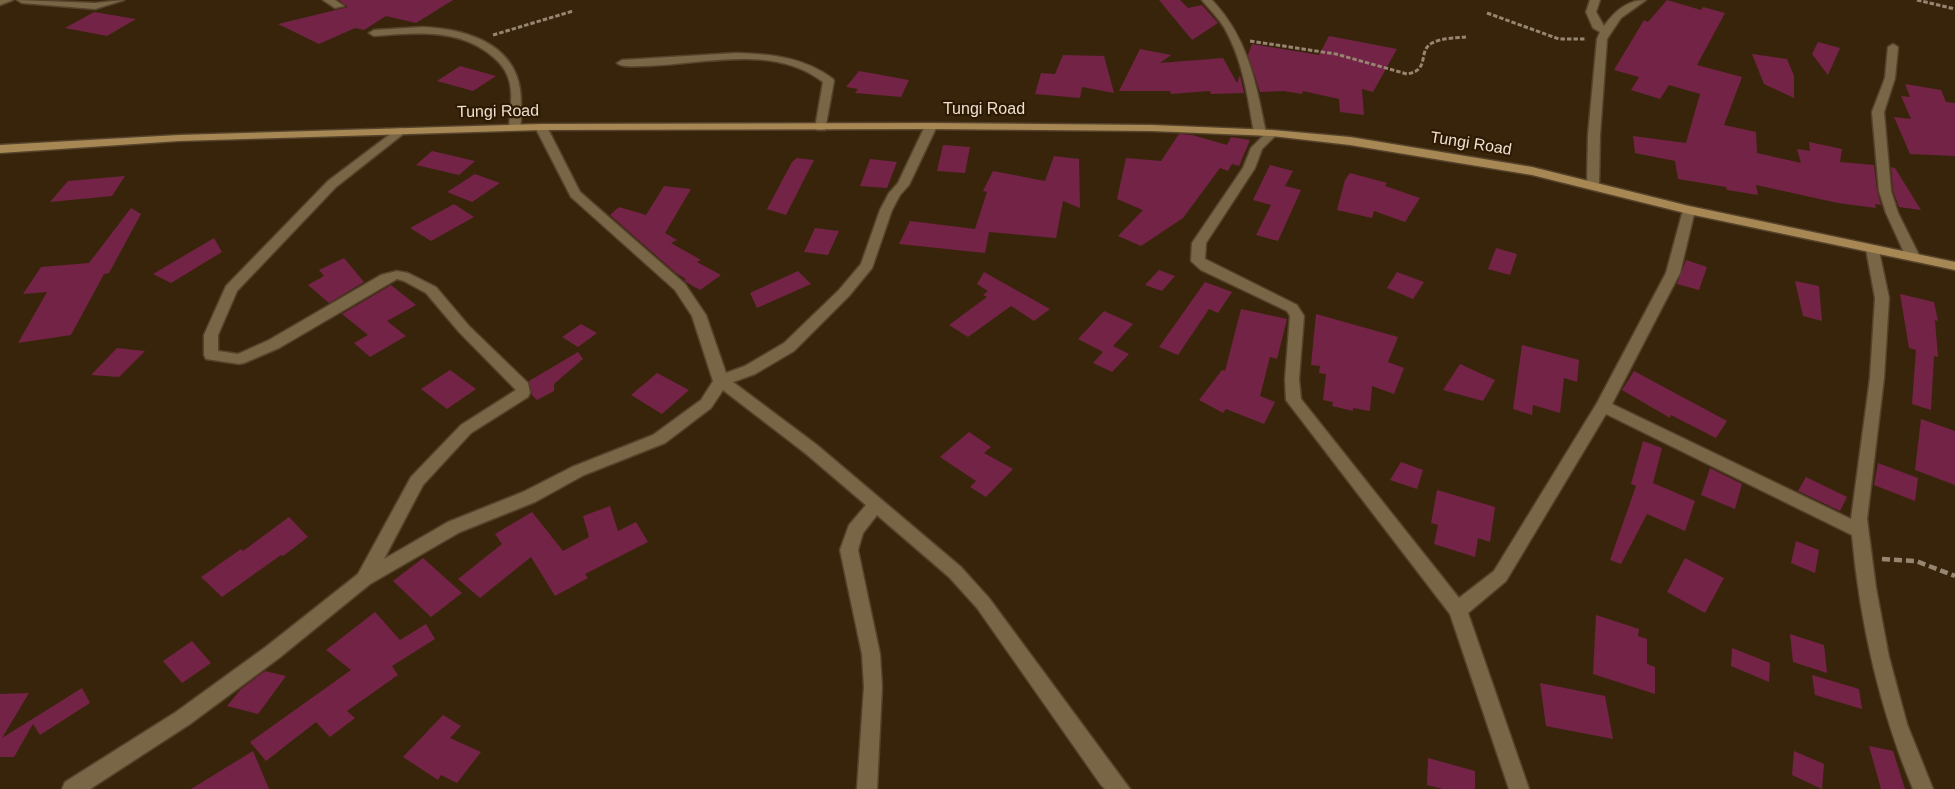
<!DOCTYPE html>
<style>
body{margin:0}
canvas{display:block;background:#38240b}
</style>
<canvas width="1955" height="789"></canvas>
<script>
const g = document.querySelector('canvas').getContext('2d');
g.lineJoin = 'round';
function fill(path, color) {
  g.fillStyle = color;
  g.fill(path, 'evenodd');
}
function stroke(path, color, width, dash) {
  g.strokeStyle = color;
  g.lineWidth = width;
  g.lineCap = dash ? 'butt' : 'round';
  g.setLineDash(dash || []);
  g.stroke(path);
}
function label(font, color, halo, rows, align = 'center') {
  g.font = font + ' Arial,sans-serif';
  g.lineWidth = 4.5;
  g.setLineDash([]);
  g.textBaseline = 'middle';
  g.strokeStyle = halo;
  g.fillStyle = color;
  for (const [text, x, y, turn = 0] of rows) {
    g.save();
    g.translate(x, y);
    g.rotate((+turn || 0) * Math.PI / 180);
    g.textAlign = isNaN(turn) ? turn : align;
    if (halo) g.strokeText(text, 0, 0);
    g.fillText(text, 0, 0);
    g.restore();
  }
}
fill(new Path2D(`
 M339,0H453L416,23L386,16L364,30L355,28L319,44L278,24L348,7Z
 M1159,0H1180L1188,8L1202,5L1218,23L1192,40Z
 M1667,0L1701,10L1703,7L1725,13L1697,65L1742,77L1724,125L1756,132L1757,153L1801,163L1797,149L1810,151L1809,142L1842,149L1840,162L1874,165L1877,191L1881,205L1875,204L1876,208L1838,203L1756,185L1758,195L1727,190L1726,187L1678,179L1675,161L1635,153L1633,136L1686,143L1700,94L1669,85L1660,99L1631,90L1639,77L1614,70L1644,20L1648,22Z
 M94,12L136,19L107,36L65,28Z
 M1329,36L1397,49L1373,92L1362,89L1364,115L1340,112L1339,99L1303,91L1302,94L1284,91L1260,92L1248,55L1252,44L1319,55Z
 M1818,42L1840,48L1828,75L1812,54Z
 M1140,49L1171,55L1160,63L1223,58L1237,83L1240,75L1244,93L1211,94L1210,91L1171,94L1170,91H1119Z
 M1752,54L1787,59L1794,76V98L1764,84Z
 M1063,55L1104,56L1114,93L1082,87L1080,98L1035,94L1041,73L1055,74Z
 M460,66L496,76L473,91L437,81Z
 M859,71L909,80L901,97L855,93L858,89L846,87Z
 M1905,84L1941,90L1946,102L1955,103V156L1910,154L1894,117L1911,119L1901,96L1910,97Z
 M1179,134L1192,135L1227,145L1231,137L1250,140L1239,166L1232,164L1228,171L1220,168L1183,218L1141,246L1118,236L1143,210L1117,199L1126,158L1161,161Z
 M943,145L970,147L965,173L937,171Z
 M432,151L475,161L459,175L416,165Z
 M1054,156L1079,159L1080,208L1063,201L1056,238L989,232L985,253L899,244L910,221L975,229L987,192L983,191L993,171L1045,181Z
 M797,158L814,160L786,215L767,209L792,162Z
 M870,159L897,162L887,188L860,186Z
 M1270,165L1293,171L1285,186L1301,190L1278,241L1256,235L1271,205L1253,200Z
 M1891,167L1895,168L1921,210L1899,207L1893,191Z
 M1350,173L1387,183L1385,186L1420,198L1405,222L1374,211L1372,218L1337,210L1345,180Z
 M475,174L500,183L472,202L447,192Z
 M125,176L112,196L50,202L68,181Z
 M664,186L691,189L665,233L677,240L671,243L701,260L697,262L721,275L700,290L686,282L684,280L686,279L676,273L610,215L619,207L646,215Z
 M454,204L474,217L431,241L410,228Z
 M131,208L141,214L109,273L104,274L71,335L18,343L47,292L23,294L41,267L89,263Z
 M815,228L839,231L828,255L804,252Z
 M214,238L222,252L171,283L153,274Z
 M1496,248L1517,254L1510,275L1488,269Z
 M344,258L364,282L329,303L308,285L324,276L319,270Z
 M1686,260L1707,267L1699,290L1677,284Z
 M1159,270L1175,276L1162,291L1145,285Z
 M798,271L811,284L757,308L750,293Z
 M984,272L1016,290L1050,309L1034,321L1011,306L968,337L949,325L987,297L983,295L988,291L977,284Z
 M1397,272L1424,282L1413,299L1387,288Z
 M1795,281L1819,286L1822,321L1803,316Z
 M1205,282L1232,292L1218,313L1209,309L1178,355L1159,347Z
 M391,285L416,305L387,321L406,336L370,357L354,343L368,335L342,314Z
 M1900,294L1934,302L1938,321L1935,320L1938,357L1934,356L1931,410L1912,404L1916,350L1909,348Z
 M1241,309L1287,319L1277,359L1270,357L1260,396L1275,402L1264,424L1226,409L1223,413L1199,400L1222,370L1225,371Z
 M1104,311L1133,324L1113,346L1129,354L1112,372L1093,363L1103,352L1078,339Z
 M1316,314L1398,337L1388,362L1404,368L1394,394L1372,386L1370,411L1353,408V411L1332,406L1333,402L1323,400L1326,374L1319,373L1320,366L1311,365Z
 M581,324L597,333L578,347L562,337Z
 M1522,345L1579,360L1577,382L1564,378L1560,413L1533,405L1532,415L1513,409Z
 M117,348L145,351L119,377L91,375Z
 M578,352L583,359L554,384V391L537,400L532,395L529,381Z
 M1460,364L1495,380L1483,401L1443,390Z
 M450,370L476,389L447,409L421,389Z
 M1634,371L1727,421L1716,438L1671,415L1670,418L1622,390Z
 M657,373L689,390L662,414L631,395Z
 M1921,419L1955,431V485L1915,470Z
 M969,432L991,447L984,453L1013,469L986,497L970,487L976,481L940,457Z
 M1643,441L1662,448L1653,483L1695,501L1685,531L1647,514L1621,564L1610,560L1636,486L1631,484Z
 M1401,462L1423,470L1417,489L1390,480Z
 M1878,463L1918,478L1915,501L1874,485Z
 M1710,468L1742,484L1735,509L1701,495Z
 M1806,477L1847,497L1840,511L1798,491Z
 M1437,490L1495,507L1490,542L1478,538L1475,557L1434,544L1438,525L1431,523Z
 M610,506L618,531L636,522L648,542L585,574L588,578L555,596L531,557L480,598L458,579L502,544L495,534L532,512L563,551L589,537L583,516Z
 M289,517L308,537L283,556L281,555L222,597L201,577L241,549L243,551Z
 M1796,541L1819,550L1815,573L1791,563Z
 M423,558L462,593L431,617L393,581Z
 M1685,558L1724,578L1705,613L1667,592Z
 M375,612L400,640L426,624L435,639L392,666L398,675L347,711L355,718L330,737L316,722L266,761L250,742L351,670L326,650Z
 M1596,615L1639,629L1638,636L1647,639V664L1655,667V694L1593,674Z
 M1790,634L1824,645L1827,673L1793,662Z
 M192,641L211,663L182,683L163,661Z
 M1732,648L1770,663L1769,682L1731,666Z
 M265,671L286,676L258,714L227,706L241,689Z
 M1812,675L1859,689L1862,709L1815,695Z
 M1540,683L1605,696L1613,739L1546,726Z
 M82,688L90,703L40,735L33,724L14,757H0V694L29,693L2,738Z
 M443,715L461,726L450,738L481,752L457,783L441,775L438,780L403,757Z
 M1869,746L1893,751L1905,789H1881Z
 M253,751L269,789H191Z
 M1794,751L1824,764L1822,789L1792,775Z
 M1428,758L1475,771V789H1443L1427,785Z`), '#722346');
const minor = new Path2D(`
 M0,0H13L0,5Z
 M17,0L95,3L124,0L95,9L22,3Z
 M323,0H335L344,6L335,8Z
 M1202,0H1212C1248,38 1256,83 1266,133L1272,130L1278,133L1262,149L1255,168L1206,243L1205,259L1297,305L1304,316L1299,379L1301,399L1459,598L1494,571L1597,403L1666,273L1683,210L1689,206L1695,210L1680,273L1612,404L1851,519L1870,378L1875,298L1866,249L1868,246H1878L1889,298L1884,378L1867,519L1876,588L1889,657L1907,724L1933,789H1913C1879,707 1860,623 1852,535L1606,414L1506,581L1468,613L1529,789H1509L1450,614L1286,400L1285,379L1290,316L1287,311L1201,270L1191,261L1192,243L1243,168L1251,148L1263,136L1254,133C1248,98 1243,61 1225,29C1219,18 1210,10 1202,0Z
 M1590,0H1600L1596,12L1604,26C1615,11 1627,0 1646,0L1621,18L1607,39L1600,135L1599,185L1593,189L1587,185L1588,135L1597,39L1600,32L1593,28L1586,12Z
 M422,27C470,29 522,46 521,103C521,112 522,123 519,130H511L509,128C510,112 514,92 508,77C504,66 496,59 487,52C454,28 412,33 374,36L369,33L374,30Z
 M1893,44L1898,47L1895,78L1884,112L1891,191L1898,213L1920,257L1913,261L1906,257L1886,213L1879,191L1872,112L1885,78L1888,47Z
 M736,53C771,54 804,57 833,79L834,81L825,130H817L815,128L823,82C773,43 702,65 643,66C635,66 623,68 617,63L622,60Z
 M931,123L937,126L909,185L900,195L892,210L872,268L849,296L794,351L755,374L733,382L817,445L961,567L989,598L1130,789H1105L1101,785L977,608L949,577L877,515L863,533L858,550L880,654L882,687L877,789H857L864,687L862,654L840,550L849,525L866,505L805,453L723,390L711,408L665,443L584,475L535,502L460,532L370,584L279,658L190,724L90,789H62L65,782L176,712L267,646L358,574L411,477L461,425L516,390L459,332L426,293L404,281L397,279L279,348L244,363L239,364L206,359L204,355V335L226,286L328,181L397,129L401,128L407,131L336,187L237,291L218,335V351L238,354L269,340L381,275L397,271L408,273L436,287L469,326L528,383L530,393L528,397L471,433L423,485L384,559L448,522L523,492L572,467L653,435L701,400L713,381L692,316L675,290L571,197L535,127L537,125H545L547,127L580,192L685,284L706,315L726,373L745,366L784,343L839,290L861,264L880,210L889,193L898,183L925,126Z`);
const secondary = new Path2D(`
 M931,123L1152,125L1272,130L1350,137L1532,167L1689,206L1955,262V270L1689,214L1532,175L1350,145L1272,136L1152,131L931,129L541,130L179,141L0,153V145L179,135L541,124Z`);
stroke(minor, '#55422b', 3);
stroke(secondary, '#55422b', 3);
stroke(new Path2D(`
 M1917,0L1955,9
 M1487,13L1559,39H1586
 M493,35L573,11
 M1250,41L1336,54L1407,74C1431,70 1417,51 1432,43C1441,38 1456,38 1466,37`), '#968571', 3, [4.5, 2]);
stroke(new Path2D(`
 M1882,559L1916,561L1955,576`), '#968571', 4.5, [8, 4]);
fill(minor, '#796646');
fill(secondary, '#a78854');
label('16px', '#ede0d1', '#2e1a02', [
 ["Tungi Road",984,110],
 ["Tungi Road",498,112,-1],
 ["Tungi Road",1471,144,9]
]);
</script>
